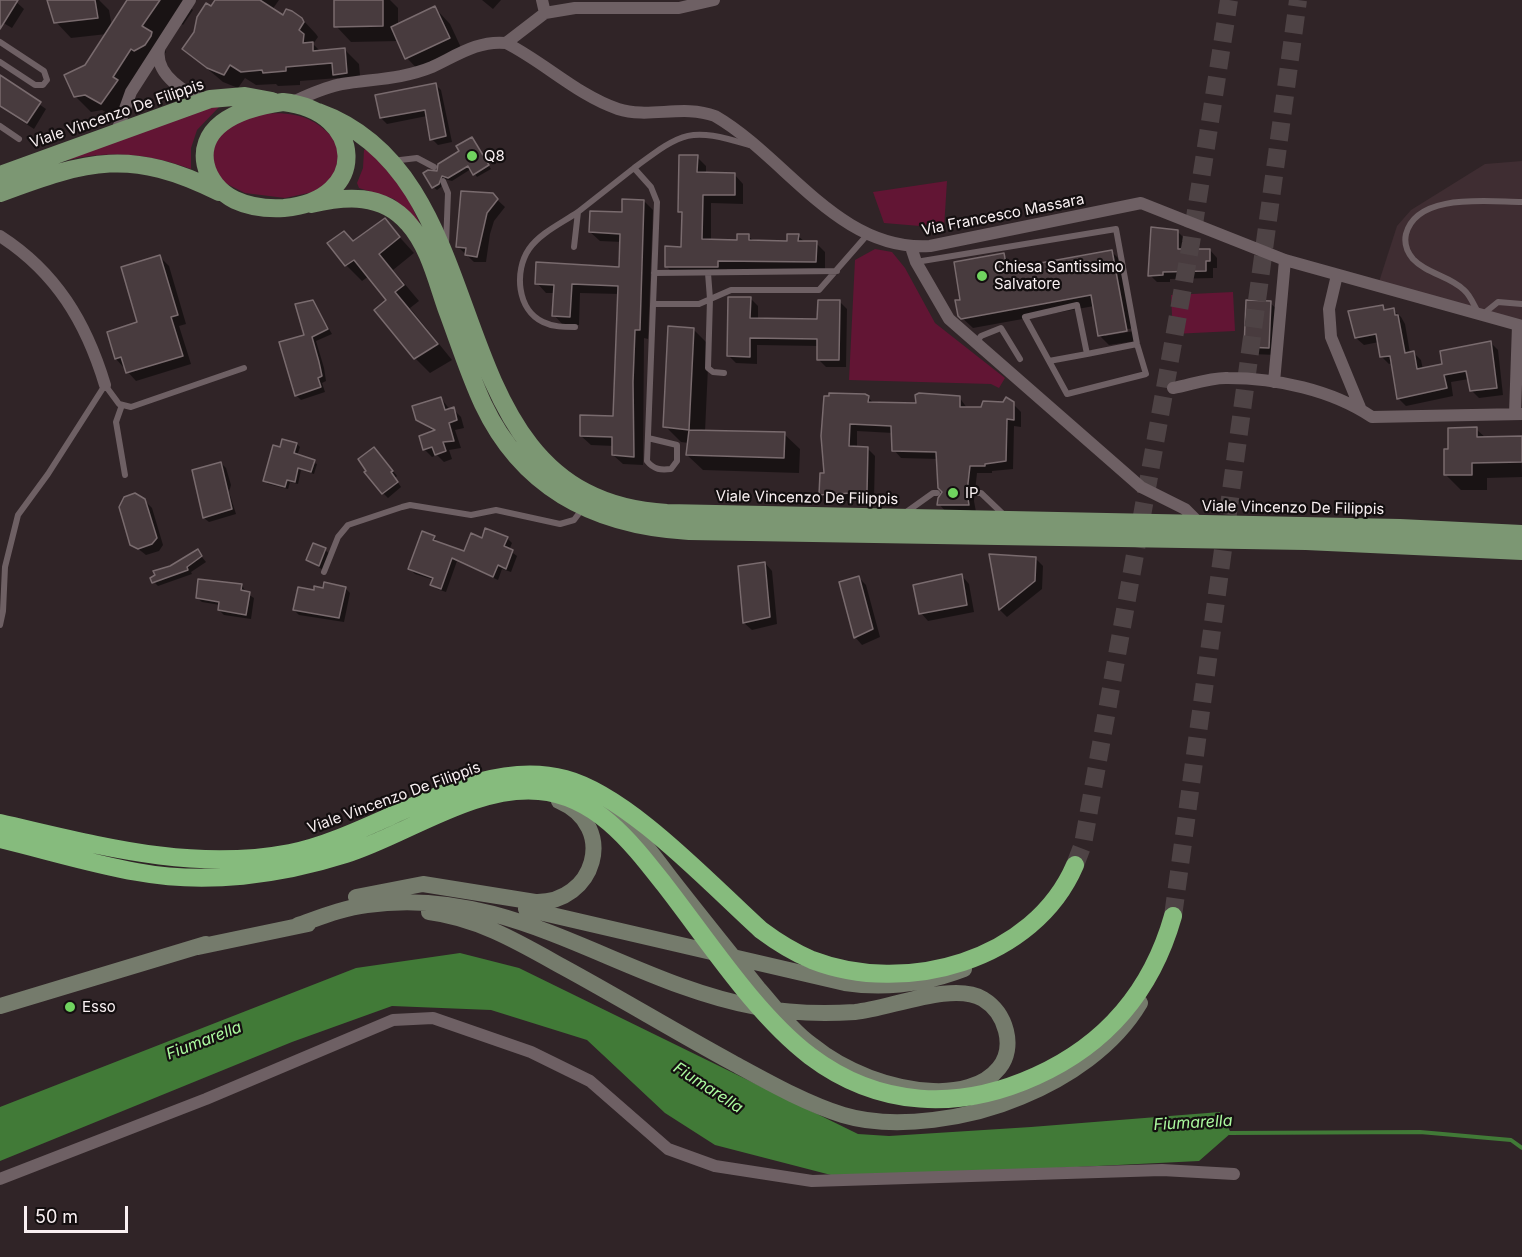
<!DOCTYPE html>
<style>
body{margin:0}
#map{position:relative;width:1522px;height:1257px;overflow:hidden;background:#302427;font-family:Inter,sans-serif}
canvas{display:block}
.scale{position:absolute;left:24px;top:1206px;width:104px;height:27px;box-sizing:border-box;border:3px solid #f9f0f2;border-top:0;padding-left:8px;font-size:18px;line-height:21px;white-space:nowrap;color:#f9f0f2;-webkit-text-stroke:4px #140f10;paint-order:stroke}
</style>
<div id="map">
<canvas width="1522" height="1257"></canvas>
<div class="scale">50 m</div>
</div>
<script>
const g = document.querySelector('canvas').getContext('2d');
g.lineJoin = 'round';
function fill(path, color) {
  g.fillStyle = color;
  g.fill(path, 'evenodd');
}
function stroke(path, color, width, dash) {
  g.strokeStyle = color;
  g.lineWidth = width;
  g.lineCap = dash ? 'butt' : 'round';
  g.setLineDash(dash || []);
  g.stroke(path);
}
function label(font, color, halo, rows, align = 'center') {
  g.font = font + ' Inter,sans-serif';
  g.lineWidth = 4.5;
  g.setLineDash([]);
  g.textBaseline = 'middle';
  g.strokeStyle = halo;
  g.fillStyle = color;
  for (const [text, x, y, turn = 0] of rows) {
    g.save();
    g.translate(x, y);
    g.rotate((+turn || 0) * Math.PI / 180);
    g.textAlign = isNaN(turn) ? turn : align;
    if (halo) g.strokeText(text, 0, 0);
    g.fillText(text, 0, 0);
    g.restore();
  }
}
fill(new Path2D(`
 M1522,161V327L1377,288L1397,226L1411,210L1485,164Z`), '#3f2d32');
fill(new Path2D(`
 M220,106L197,130L191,148V169C150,154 111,150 68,160L66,157L177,116Z
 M262,114C297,111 319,118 340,147L334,179L313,192L285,198L245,193L225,183L218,176L210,152L212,145L229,125Z
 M367,148L404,190L420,224L394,199L359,188L357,183L363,168L364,150Z
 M947,181L944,228L884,223L873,192Z
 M875,249L892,252L905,268L935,323L1005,378L999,388L991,384L849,380L855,260Z
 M1233,292L1235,331L1173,334L1171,295Z`), '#621534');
fill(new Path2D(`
 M460,953L519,968L858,1134L889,1136L1031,1127L1220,1112L1231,1133L1199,1161L935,1174L831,1175L715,1145L665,1113L587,1040L491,1010L392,1006L292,1042L0,1161V1107L356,968Z`), '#417a37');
fill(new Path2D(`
 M0,0H14L24,9L12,28L0,21Z
 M51,0H99L109,10L112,27L129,0H182L193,10L183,25L173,19L158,41L166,52L160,60L150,66L117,118L102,110L91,112L75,96L86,66L107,34L71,38L56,22Z
 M217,0H279L272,10L283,17L302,19L316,34L318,37L313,44L321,52L345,50L359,64L361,87L348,88L338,78L300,81V85L278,86L276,84L256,85L245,78L238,88L223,82L184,49Z
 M335,0H390L398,8V26L435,8L450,24L464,54L422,74L407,58L399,41L351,42L336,26Z
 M482,0H501L493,9Z
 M0,77L46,109L34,129L0,107Z
 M435,84L441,90L452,142L438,145L432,139L427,116L387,124L381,118Z
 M475,142L491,169L477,177L471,169L452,181L444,179L441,187L437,190L433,187L439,173Z
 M697,157L706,166V174H734L743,184V204L711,203V241L738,242L748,236L755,242H788L798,236L805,242L816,243L825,252V271L727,269L726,275H675L666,266L683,248L684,216L680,212Z
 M492,195L505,207L494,221L490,234L486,262H474L458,247Z
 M644,201L653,210L648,339L644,338L643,465L623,464L613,455L614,446L591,445L581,436L615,417L619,294L580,293L579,325H563L554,315L555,293H546L537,283L621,268L622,242L600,241L590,232Z
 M384,220L414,253L393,270L419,301L410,308L452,360L430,373L415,358L388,301L369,276L362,281L346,265Z
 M1177,231L1185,239V250H1210L1217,258V268H1213V278L1170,279V282H1157L1150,275Z
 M1112,252L1122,262L1134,328L1105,333V336L1134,331L1136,341L1109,345L1099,335L1094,306L973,328L959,315L962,301L1003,255L1014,265V269Z
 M160,257L169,266L186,324L179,326L191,364L136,381L116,359L108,333L139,323Z
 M750,298L758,306V319L819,320L840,302L847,309L846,367H826L818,359L819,346L757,345V364L736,363L729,356Z
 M313,302L332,334L316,341L324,368L326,381L322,383L325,392L301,400L296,395Z
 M1270,303L1278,310L1276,355L1253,354L1246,346Z
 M1383,307L1387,311L1393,310L1401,317L1405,324L1410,353H1414L1421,360L1423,370L1444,366L1490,342L1498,350L1503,395L1479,398L1471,390L1469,379L1451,382L1453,396L1406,406L1399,399L1393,363L1389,364L1382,357L1379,342L1364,345L1356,338Z
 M693,329L709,345L705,432L784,434L800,449L799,473L703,470L687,455L689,443L681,442L665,426Z
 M868,397L874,404L917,405L959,397L967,408L1013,404L1021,412V427L1014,426L1013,469L992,471V473H977L974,501L976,512H946L939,504L944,492L938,459L901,458L894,450L893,433L857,431V448H867L875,456L874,499L829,502L821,494L825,475L823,436Z
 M441,398L450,410L453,409L461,417L464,428L455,430L461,448L449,450L452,459L444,462L437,455L432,457L424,449L434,432L417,419Z
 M1520,428L1522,477L1487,478V490H1461L1446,475L1450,450L1476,429L1486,438H1520Z
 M297,444L300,447L297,456L317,464L314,474L301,470L298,484L290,482L288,489L268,484L265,481L281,448Z
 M379,454L397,476L395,478L401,487L388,498L383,493Z
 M221,463L226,468L231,485L229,492L236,514L209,522L204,518Z
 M144,500L152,508L163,545L159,551L146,555L132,544Z
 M434,537L438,544L465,553L483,540L507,538L512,543L509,550L517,556L511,572L502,569L498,580L457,561L446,592L437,589L432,585L434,580L415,574L410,569Z
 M325,550L330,554L323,570L308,560Z
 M197,551L206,562L191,572L192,574L158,586L154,582L157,575Z
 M991,556L1035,558L1043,566L1042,589L1007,617L1000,610Z
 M765,563L772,571L777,624L752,630L744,623Z
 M962,576L969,584L974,612L928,621L921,613Z
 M858,577L866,585L880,637L862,645L855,637Z
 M242,585L246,593L254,598L251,619L224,615L219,610L220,605L202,602L197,598Z
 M345,588L350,593L344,622L299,615L294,610L315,592Z`), '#0007');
stroke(new Path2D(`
 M1229,1133L1420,1132L1511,1140L1522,1148`), '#417a37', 4);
const building = new Path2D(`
 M0,0H18L0,29Z
 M47,0H95L98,18L54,23Z
 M127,0H160L142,26L152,32L151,36L145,45L134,51L131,49L113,77L118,80L101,104L85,95L74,97L64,75L85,65Z
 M215,0H260L283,15L286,9L292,11L302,18L304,22L299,30L304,34L303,43L313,42V51L345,48L347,73L333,75L332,63L286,67V71L263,73L262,70L241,72L230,65L224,75L207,68L182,49L194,32L197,17L206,3L211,6Z
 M334,0H383V26L334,27Z
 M435,6L450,38L405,59L391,27Z
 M0,75L41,102L27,123L0,106Z
 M436,83L446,136L430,140L425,110L380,118L375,95Z
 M472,137L489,165L473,175L468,166L448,178L442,176L439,184L432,188L423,173L428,170L437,171L438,164L459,151L456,146Z
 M679,155H698L697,172L735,173V195H703L702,239L737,240V234H749V240L787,241V234H799L798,241H817L816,262L718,261V267H665V246L681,247L682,212H678Z
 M461,191L493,193L498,199L487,213L477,257L465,255L466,248L456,247Z
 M622,199L644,200L640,330H635L633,382L634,457L612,455V437L580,436V415L613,416L618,286L572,284L570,317L552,316L554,285L535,284L536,262L619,267L620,234L589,232L590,211L622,212Z
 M385,218L400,237L379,254L404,285L395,292L438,344L414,359L374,310L386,300L354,260L345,266L327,243L344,231L353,241Z
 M1151,227L1178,230V249H1210V261H1206V271L1163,272V275L1148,276Z
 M1112,250L1127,331L1098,336L1091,295L961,319L958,316L955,300H960L954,262L1004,253L1007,269Z
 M160,255L178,315L171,317L183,356L126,373L121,357L115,359L107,332L137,322L121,267Z
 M728,297H751L750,318L817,319L818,300H840L839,360H817V339L750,338V357L727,356Z
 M313,300L328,329L312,337L319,362L322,376L318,378L321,387L295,396L279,342L304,335L295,304Z
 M1246,300L1271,301L1269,348L1244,347Z
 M1383,305L1384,310L1394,308L1395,315H1398L1405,353L1414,351L1417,369L1442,364L1440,351L1491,341L1497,388L1470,391L1466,371L1444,375L1447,388L1397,399L1390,356L1380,357L1376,334L1355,338L1348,311Z
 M668,326L694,328L689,430L663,427Z
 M829,393L865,394L869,396L868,402L916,403L915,395L919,393L960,396V407H981L983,401L1003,402L1006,397L1014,402V420L1007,419L1006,461L985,464V466H970L967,492L969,505H937L938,498L942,492L938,488L936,452L892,451L891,426L850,424L849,446L868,447L867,492L819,495L820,473H824L821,436L824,396H829Z
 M441,397L445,410L454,407L457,420L449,423L454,441L443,442L446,451L435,455L432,447L423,450L419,436L435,430L416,420L412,406Z
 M1477,427V437L1522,436V462L1472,463V475H1444V449H1448V428Z
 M689,430L785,432L784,458L686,455Z
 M282,439L297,443L294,453L315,460L311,472L298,468L295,482L287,480L285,487L263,481L273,445L280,447Z
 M374,447L393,471L391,472L398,482L382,494L364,472L366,471L358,459Z
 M221,462L232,509L203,518L192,470Z
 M135,493L145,499L157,538L152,544L138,549L130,545L119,507L124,497Z
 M485,528L508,537L504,546L513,550L506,569L498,565L493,577L452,558L441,589L430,585L433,578L408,569L422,531L435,536L433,540L464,551L471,533L482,538Z
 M313,543L326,548L319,566L306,560Z
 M198,549L202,556L187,567L188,570L152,583L150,578L155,575L153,571L170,566Z
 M989,554L1036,557L1035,581L999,610Z
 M765,562L770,617L743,623L738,566Z
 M962,574L967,605L919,614L913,585Z
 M859,576L873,629L854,638L839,582Z
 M198,579L242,584L241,590L250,592L246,615L218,610L219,602L196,598Z
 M324,582L346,587L339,618L293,610L298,587L314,590V586L323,588Z`);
fill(building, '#483b3e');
stroke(building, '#796b6e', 1.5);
stroke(new Path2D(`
 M1075,865L1083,844L1191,243L1229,0
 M1173,916L1298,0`), '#4e4345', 18, [18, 9]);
stroke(new Path2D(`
 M0,42L44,71L47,80L43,85H35L0,62
 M0,126L19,139
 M392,161L417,158L434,167
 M443,181L448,193L446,245
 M574,247L578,212L634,168
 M916,262L1116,229L1137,344L1146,374L1067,394L1025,317L1077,305L1087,354L1049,361
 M654,273L837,271
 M708,273L710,299L708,368L713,372L724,373
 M653,304H699L731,290H819L868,234
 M1479,314C1474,306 1471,296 1464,290C1450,276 1427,274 1413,259C1407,252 1404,243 1406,234C1417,192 1489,202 1522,202
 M1482,315L1498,302L1522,304
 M575,327C564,327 553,327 543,322C517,310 514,271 529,249C540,233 562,223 578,212
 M976,343L981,336L1001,328L1020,359
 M1087,354L1137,344
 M122,405L116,422L125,475
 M648,438L677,445V461L671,469C661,470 654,470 647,461L657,202L651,187L634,168C684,131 689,127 749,145
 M972,493H981L1005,516
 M905,513L933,493H937
 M324,572L338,537L348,525L402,507L410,505L471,515L496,510L560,524L574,520L583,508
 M0,625L3,611L5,567L18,515L48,474L105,385L119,404L131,407L244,368`), '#6e6064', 6);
stroke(new Path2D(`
 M542,0L545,13
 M506,43L545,13L575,8H679L714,0
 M159,50C155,74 185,95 207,99
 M290,103C307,96 324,87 342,84C373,79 403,79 432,67C456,56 478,40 506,43C544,62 577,95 618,109C649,119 683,104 715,116C786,157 839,252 930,246L1141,203L1285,260L1522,326
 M117,131L131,92L190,0
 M0,236C56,272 86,322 105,385
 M911,247L916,262L949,319L1141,487L1185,509L1200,524
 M1337,275L1329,309L1331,337L1361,410
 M1274,382L1285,260
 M1173,388C1190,385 1211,377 1228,378C1276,378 1332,390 1372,417L1522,414
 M1515,414L1518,325
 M0,1179L206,1099L393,1020L433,1018L531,1052L590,1081L668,1149L715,1166L812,1181L1162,1170L1234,1174`), '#6e6064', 12);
stroke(new Path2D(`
 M356,897L423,884L535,902C594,904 619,827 559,801
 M526,909L845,983C886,989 925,984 964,969
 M429,912C478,918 520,943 563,967C620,998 676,1032 733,1063C768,1082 805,1103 843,1115C896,1131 972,1118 1021,1097C1067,1078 1114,1047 1140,1003
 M298,925C321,917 343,908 367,905C512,884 621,982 756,1007C788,1013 822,1014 855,1012C889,1009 953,981 983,999C1006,1013 1016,1047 999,1068C984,1087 956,1092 933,1091C891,1089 845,1072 812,1045C791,1030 775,1007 758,988C729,952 700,916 672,880C652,854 634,827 607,807
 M198,947L308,924
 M0,1006L206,944`), '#757b6c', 16);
stroke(new Path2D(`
 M283,102C365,111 370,200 284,208C267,209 250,207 235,200C204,185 192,146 222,123C239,110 262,105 283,102Z
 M318,112C509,180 426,500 667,513L1400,528L1522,534
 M0,175L210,99L245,96L272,101
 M0,193C88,160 131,148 219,192
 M311,204C346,196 382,193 408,223C429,246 437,282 447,310C459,342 469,374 483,404C524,491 598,526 689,531L1306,541L1522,551`), '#7c9773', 18);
stroke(new Path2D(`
 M0,823C97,845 190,872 290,853C377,836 476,754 565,779C629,796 711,885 761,930C777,942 793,952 812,960C905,996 1034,961 1075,865
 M0,839C46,850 91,864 137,872C206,885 280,875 346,854C406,835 474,785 539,791C596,796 631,842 664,884C707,939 755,1014 810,1056C879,1108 959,1111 1036,1076C1107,1044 1152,990 1173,916`), '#86bb7d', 18);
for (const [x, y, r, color] of [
 [472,156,6,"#70d35f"],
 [982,276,6,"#70d35f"],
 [953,493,6,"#70d35f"],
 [70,1007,6,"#70d35f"]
]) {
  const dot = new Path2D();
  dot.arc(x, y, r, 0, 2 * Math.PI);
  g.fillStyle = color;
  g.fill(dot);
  stroke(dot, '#140f10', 2);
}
label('15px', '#f9f0f2', '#140f10', [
 ["Viale Vincenzo De Filippis",117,114,-19],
 ["Via Francesco Massara",1003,215,-11],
 ["Viale Vincenzo De Filippis",807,498,1],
 ["Viale Vincenzo De Filippis",1293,508,1],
 ["Viale Vincenzo De Filippis",394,798,-20]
]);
label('15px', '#f9f0f2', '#140f10', [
 ["Q8",484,156],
 ["Chiesa Santissimo",994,267],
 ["Salvatore",994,284],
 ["IP",965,493],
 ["Esso",82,1007]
], 'left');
label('italic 16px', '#acfb9f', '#140f10', [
 ["Fiumarella",204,1041,-21],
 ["Fiumarella",708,1088,33],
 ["Fiumarella",1193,1123,-3]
]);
</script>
